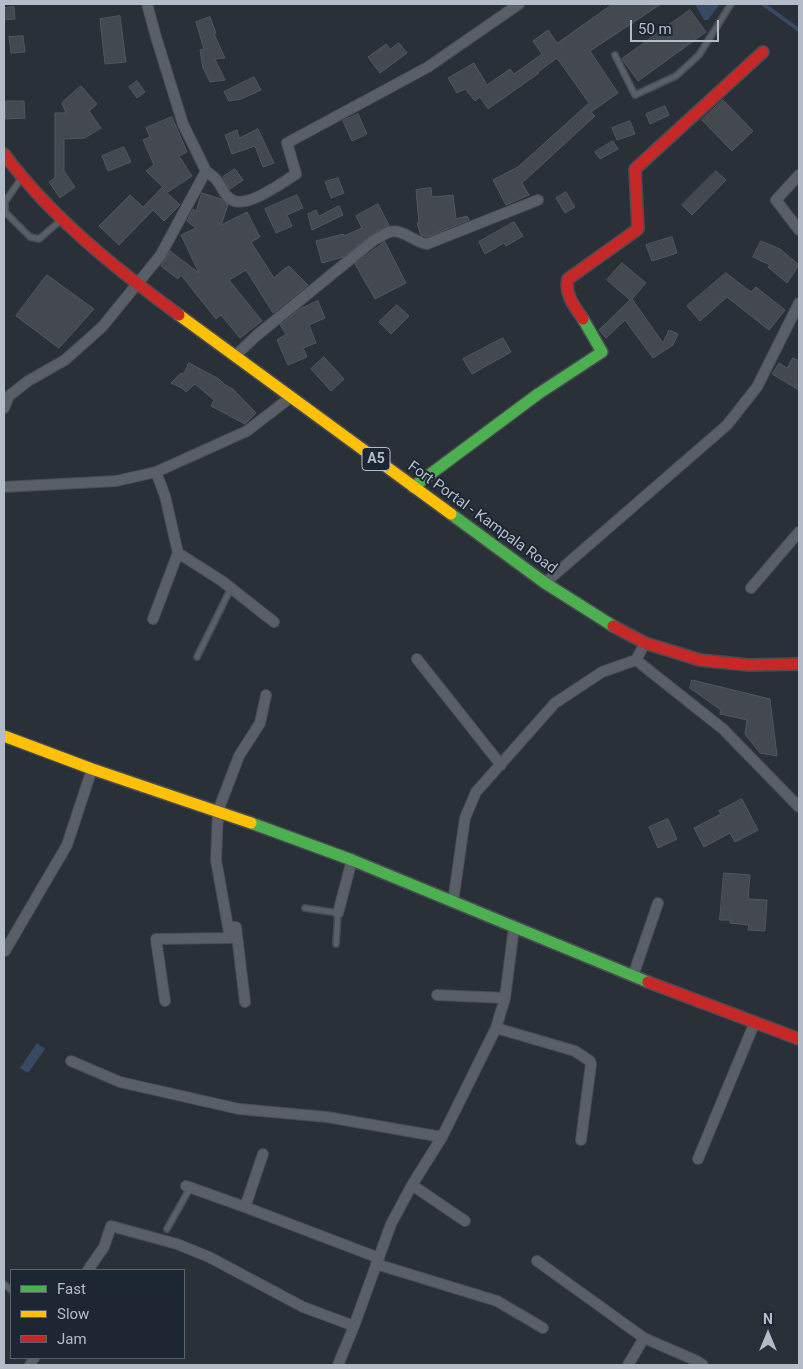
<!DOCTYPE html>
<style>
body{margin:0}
#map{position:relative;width:803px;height:1369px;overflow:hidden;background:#2a3038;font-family:Roboto,sans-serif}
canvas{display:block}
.frame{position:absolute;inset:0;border:5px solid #b4bcc9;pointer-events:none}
.legend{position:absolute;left:10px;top:1269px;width:175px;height:90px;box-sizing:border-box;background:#1d2633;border:1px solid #59626f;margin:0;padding:6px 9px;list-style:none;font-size:15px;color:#b4bcc9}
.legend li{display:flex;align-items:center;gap:10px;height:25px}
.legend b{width:25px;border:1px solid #59626f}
.north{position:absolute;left:743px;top:1309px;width:50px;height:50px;-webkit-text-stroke:4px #1d2633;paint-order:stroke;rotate:0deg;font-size:14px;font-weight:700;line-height:20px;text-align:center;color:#b4bcc9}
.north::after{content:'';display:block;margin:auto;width:18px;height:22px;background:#b4bcc9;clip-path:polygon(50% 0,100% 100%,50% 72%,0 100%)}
.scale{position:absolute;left:630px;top:20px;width:89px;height:22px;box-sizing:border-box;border:2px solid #b4bcc9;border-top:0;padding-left:6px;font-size:15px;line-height:18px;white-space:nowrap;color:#b4bcc9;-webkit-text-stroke:4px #1d2633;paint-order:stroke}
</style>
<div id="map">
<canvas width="803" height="1369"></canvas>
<div class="frame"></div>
<ul class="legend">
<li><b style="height:6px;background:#4caf50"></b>Fast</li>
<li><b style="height:6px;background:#ffc107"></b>Slow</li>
<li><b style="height:6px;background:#c62828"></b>Jam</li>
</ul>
<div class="north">N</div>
<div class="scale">50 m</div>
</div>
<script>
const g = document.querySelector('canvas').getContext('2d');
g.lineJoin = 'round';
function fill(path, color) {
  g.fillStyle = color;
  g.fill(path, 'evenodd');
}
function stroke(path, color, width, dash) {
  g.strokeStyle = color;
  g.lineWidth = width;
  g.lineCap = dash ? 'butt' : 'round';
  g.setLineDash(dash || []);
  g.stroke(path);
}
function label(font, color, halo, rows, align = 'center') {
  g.font = font + ' Roboto,sans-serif';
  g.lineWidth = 4;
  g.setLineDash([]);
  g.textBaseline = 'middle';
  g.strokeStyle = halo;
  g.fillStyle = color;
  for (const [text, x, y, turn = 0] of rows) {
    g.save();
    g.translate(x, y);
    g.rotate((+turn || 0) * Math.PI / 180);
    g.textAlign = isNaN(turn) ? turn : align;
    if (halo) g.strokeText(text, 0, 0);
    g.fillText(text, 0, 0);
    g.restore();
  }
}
fill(new Path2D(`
 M695,4H720L708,20H704Z
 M37,1043L45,1049L28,1073L20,1068Z`), '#384963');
stroke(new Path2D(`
 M763,4L799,30`), '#384963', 4);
const building = new Path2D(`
 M613,4H661L590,51L618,93L591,112L595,116L522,183L529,195L506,205L493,180L518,167L589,103L557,58L538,72L539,73L488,109L480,97L475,101L465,89L457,93L448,78L474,63L487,85L510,69L514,74L542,54L533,41L548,30L557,43Z
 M14,7L15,19L4,20V8Z
 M690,10L706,32L638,81L622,59Z
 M120,16L126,62L105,64L100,19Z
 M210,17L216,33L214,34L225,58L215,59L225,80L210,82L203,68L200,50L204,49L196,22Z
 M23,36L25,52L11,53L9,37Z
 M399,43L407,53L380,73L368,57L386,44L390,49Z
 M254,77L261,90L241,99L229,101L224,92Z
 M137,81L145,92L137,98L129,87Z
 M81,86L97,104L89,111L101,128L85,138L64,139V171L75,187L60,198L49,182L55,178V113H66L62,103Z
 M723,100L753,131L732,151L702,120Z
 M6,101H24L25,118L6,119Z
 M665,106L669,115L650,124L646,114Z
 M358,114L367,134L352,141L343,121Z
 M172,117L187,152L179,156L192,176L168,192L146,171L154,165L143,140L150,137L146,128Z
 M630,121L635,134L617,140L612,128Z
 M258,129L274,163L263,167L255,146L232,154L225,135L237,130L239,138Z
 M613,141L618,149L600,159L595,152Z
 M124,147L131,162L108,171L102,156Z
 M235,169L243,180L230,189L223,177Z
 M716,171L726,180L692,215L682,205Z
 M338,178L344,193L331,198L325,182Z
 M162,188L180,205L164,221L153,210L119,245L99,226L130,195L143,207Z
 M431,188L432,197L453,195L456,219L467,216L469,220L427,237L421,235L417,223H419L416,190Z
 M566,192L575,207L565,213L556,198Z
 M202,193L221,199L228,205L221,225L247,212L260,237L251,242L274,278L284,269L289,266L308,285L273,313L246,270L229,280L262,321L240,338L221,315L216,319L181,275L178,279L161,266L170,251L199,273L181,235L196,228L187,221L193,209L196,211Z
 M297,195L303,208L287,215L292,226L276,233L265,209Z
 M378,204L389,225L370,235L343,257L322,263L316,241L343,234L344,236L362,228L356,216Z
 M339,206L343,215L312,230L308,214L316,210L319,216Z
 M514,222L523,236L506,246L504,243L485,254L479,242Z
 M672,237L677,253L652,261L646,245Z
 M761,241L780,249L799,265L787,283L768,267L770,265L753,257Z
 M385,242L406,283L375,299L355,264Z
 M622,263L646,283L632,299L663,343L669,330L678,334L673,345L653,358L625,320L606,338L599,330L630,300L607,280Z
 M726,273L751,292L756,287L785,310L769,330L727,297L700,321L687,306Z
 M47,275L94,309L59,348L16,316Z
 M318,301L325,318L309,325L316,343L303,348L307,357L288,365L277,340L286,334L280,325L300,309Z
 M397,305L409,316L391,334L379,322Z
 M503,338L511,352L472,374L463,359Z
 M324,357L344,379L331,391L311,369Z
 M793,358L799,361V390L772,374L779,363L787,368Z
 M189,363L219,379L225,385L233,389L256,413L245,424L211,406L214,400L195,384L186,392L182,388L171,383L180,374L184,373Z
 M692,680L770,699L777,756L760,753L745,734L747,720L720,714L721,710L690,688Z
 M742,799L758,830L735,842L730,833L704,847L694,828L721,814L719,811Z
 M668,819L677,839L658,848L649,827Z
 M724,873L750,875L748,899L767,900L765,931L748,930L749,925L730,923V920H720Z`);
fill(building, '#444950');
stroke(building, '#52575f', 1);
const lane = new Path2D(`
 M615,55L635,95L676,76L699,55L731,4
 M20,180L5,202V212L30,237L39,239L60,221
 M197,657L231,588
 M305,908L338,913L336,944
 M167,1229L190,1188
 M4,1284L11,1290`);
const street = new Path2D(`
 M206,171C210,174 215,177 218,182C222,187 224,194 229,198C244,212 281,183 296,174L287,143L428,67L519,4
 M799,175L776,200L799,230
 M236,355L256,336L374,240C379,238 384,234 389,232C402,228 414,242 427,244L538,200
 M4,408L9,396L28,381L65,360L102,327L160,256L206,171L183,124L156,37L147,4
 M4,487L116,481L156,472L247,431L291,397
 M178,553L222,581L274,622
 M545,583L727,425L757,387L799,303
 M751,588L799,532
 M153,619L178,553L165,496L156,472
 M417,659L501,765
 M636,660L723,729L799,807
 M453,902L465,818L476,792L555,703L602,672L636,660L645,643
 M338,913L352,860
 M228,927H236L245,1002
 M5,951L67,845L92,769
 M633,976L658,903
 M437,995L505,998
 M165,1001L156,939L230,938L216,860L218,811L239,756L260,723L266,695
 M496,1028L575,1051L590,1061L591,1064L581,1140
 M71,1061L120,1082L239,1109L327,1117L442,1137
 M698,1159L755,1022
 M412,1185L465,1221
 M186,1186L245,1207L379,1258
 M245,1207L263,1154
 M537,1261L644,1338L697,1361L703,1365
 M376,1264L497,1301L543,1328
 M88,1270L104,1247L111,1226L177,1244L209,1257L303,1307L354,1326
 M30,1365L34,1358
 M338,1365L354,1326L391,1224L412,1185L442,1137L496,1028L505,998L514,927
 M628,1365L644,1338`);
const fast = new Path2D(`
 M413,487L538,394L602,352L583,319
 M451,514L545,583L613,626
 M251,823L352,860L648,982`);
const slow = new Path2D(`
 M179,315L451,514
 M4,736L92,769L251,823`);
const jam = new Path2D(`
 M4,154C52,218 115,268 179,315
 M583,319C575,307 564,294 568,279L638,229L635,169L763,52
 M613,626L645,643L700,660L748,665L799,664
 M648,982L799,1039`);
stroke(lane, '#484c53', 8);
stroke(street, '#484c53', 12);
stroke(fast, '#484c53', 14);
stroke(slow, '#484c53', 14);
stroke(jam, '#484c53', 14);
stroke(lane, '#5a5e66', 5);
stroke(street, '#5a5e66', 10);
stroke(fast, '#4caf50', 11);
stroke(slow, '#ffc107', 11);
stroke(jam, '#c62828', 11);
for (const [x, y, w] of [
 [376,459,28]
]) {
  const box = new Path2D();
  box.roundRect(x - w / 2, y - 11.5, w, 23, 4);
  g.fillStyle = '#1d2633';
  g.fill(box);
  stroke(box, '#b4bcc9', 1);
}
label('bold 14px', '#b4bcc9', null, [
 ["A5",376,459]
]);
label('15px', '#b4bcc9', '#1d2633', [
 ["Fort Portal - Kampala Road",482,518,36]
]);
</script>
